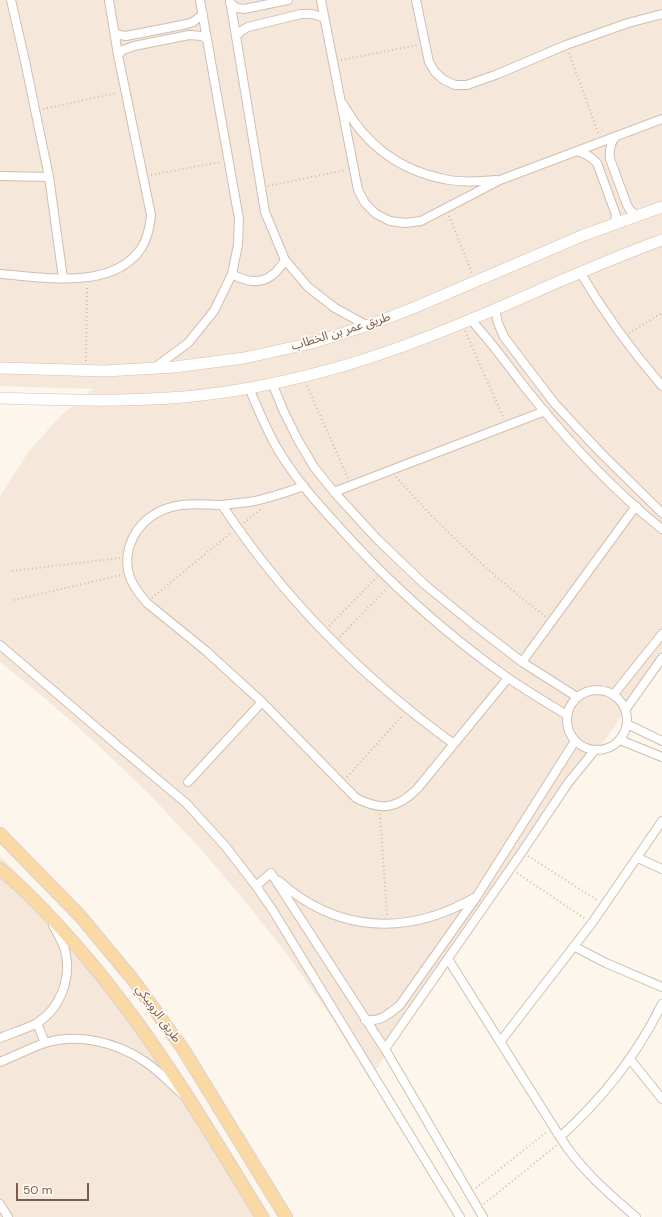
<!DOCTYPE html>
<meta charset="utf-8">
<style>
body{margin:0}
#map{position:relative;width:662px;height:1217px;overflow:hidden;background:#fdf6ec;font-family:"DM Sans",sans-serif}
canvas{display:block}
.scale{position:absolute;left:16px;top:1183px;width:73px;height:18px;box-sizing:border-box;border:2px solid #7a5c4d;border-top:0;padding-left:5px;font-size:12px;line-height:14px;white-space:nowrap;color:#7a5c4d;-webkit-text-stroke:3px #fffaf3;paint-order:stroke}
</style>
<div id="map">
<canvas width="662" height="1217"></canvas>
<div class="scale">50 m</div>
</div>
<script>
const g = document.querySelector('canvas').getContext('2d');
g.lineJoin = 'round';
function fill(path, color) {
  g.fillStyle = color;
  g.fill(path, 'evenodd');
}
function stroke(path, color, width, dash) {
  g.strokeStyle = color;
  g.lineWidth = width;
  g.lineCap = dash ? 'butt' : 'round';
  g.setLineDash(dash || []);
  g.stroke(path);
}
function label(font, color, halo, rows, align = 'center') {
  g.font = font + ' "DM Sans","Noto Sans Arabic",sans-serif';
  g.lineWidth = 3.5;
  g.setLineDash([]);
  g.textBaseline = 'middle';
  g.strokeStyle = halo;
  g.fillStyle = color;
  for (const [text, x, y, turn = 0] of rows) {
    g.save();
    g.translate(x, y);
    g.rotate((+turn || 0) * Math.PI / 180);
    g.textAlign = isNaN(turn) ? turn : align;
    if (halo) g.strokeText(text, 0, 0);
    g.fillText(text, 0, 0);
    g.restore();
  }
}
fill(new Path2D(`
 M0,0H662V658L369,1079L330,1015L289,957L245,901L199,847L150,795L99,746L46,699L0,662V496L29,451L61,415L93,389L0,386Z
 M0,856L45,901L102,965L145,1020L189,1085L271,1217H0Z`), '#f5e8da');
const street = new Path2D(`
 M11,0L25,61L49,177L63,278
 M230,0L265,212L285,260L308,287L335,308L366,325
 M321,0L358,190L365,203L376,214L390,221L405,223L421,221L500,180L662,119
 M416,0L429,62L435,72L444,80L455,85H467L498,74L566,45L628,23L662,14
 M230,3L237,8L244,9L288,0
 M115,33L120,35L126,36L187,24L193,22L203,14
 M236,37L241,31L248,27L301,14C310,13 316,14 324,18
 M118,55L123,50L134,46L189,35L202,36L207,39
 M343,104C365,144 399,170 444,179C461,183 479,181 496,180
 M615,137C610,144 609,150 610,159L627,205L630,210L637,216
 M577,151C586,153 591,157 597,163L616,215L614,225
 M0,176L49,177
 M580,272C604,313 631,350 662,386
 M0,274C44,277 114,291 142,247C148,237 150,226 151,215L118,55L109,0
 M232,274C255,287 272,282 285,260
 M495,309L498,323L504,337L555,404L600,452L662,513
 M470,319C490,340 506,363 523,385C564,437 610,488 662,529
 M154,368L188,343L214,311L232,274L238,245L239,219L200,0
 M272,383L284,412L298,440L314,467L334,492L377,539L424,584L474,625L522,662L577,697
 M249,388C258,409 266,429 277,448C294,477 316,502 339,527C389,583 446,634 508,678C527,691 547,703 567,715
 M304,486C286,492 268,499 249,502C240,503 230,504 221,505C208,505 195,503 182,505C157,508 136,523 129,548C123,571 132,586 147,603L206,651L262,702L356,798C381,811 397,809 417,789L508,678
 M334,492L545,411
 M222,505C285,600 361,677 454,744
 M0,645L118,746L187,804L226,847L256,886L272,909L460,1217
 M522,662L636,506
 M567 720a30 30 0 1 1 60 0a30 30 0 1 1-60 0Z
 M614,694L662,634
 M626,709L662,658
 M627,724L662,741
 M620,740L662,757
 M188,782L262,702
 M638,858L662,869
 M271,873L385,1049L483,1217
 M279,881C337,933 407,936 474,898
 M256,886L271,873
 M575,947L606,963L662,987
 M448,959L560,1137C580,1169 608,1193 636,1217
 M365,1020C381,1022 389,1014 400,1005L477,896L575,741
 M37,1023L45,1043
 M0,1038C12,1033 26,1029 37,1023C61,1008 72,977 65,950C62,941 57,933 53,925
 M500,1042L592,923L662,821
 M385,1049L522,852L568,783L595,750
 M630,1059L662,1099
 M0,1062C15,1056 30,1048 45,1043C78,1033 116,1042 144,1061C158,1070 169,1082 181,1093
 M560,1137C602,1099 637,1055 662,1004
 M0,1204L8,1217`);
const secondary = new Path2D(`
 M0,368L105,371L175,367L244,358L312,343L378,322L418,306L584,235L662,207
 M0,398C61,400 122,402 184,397C237,392 291,381 343,366C453,334 555,279 662,240`);
const primary = new Path2D(`
 M0,834L81,917L134,981L183,1049L286,1217
 M0,869C27,891 50,916 73,942C147,1026 204,1122 262,1217`);
stroke(street, '#d1beb0', 10);
stroke(secondary, '#d6c0b0', 12);
stroke(primary, '#dad1cd', 14);
stroke(new Path2D(`
 M569,53L599,135
 M341,60L418,45
 M43,109L117,93
 M151,175L220,162
 M268,186L346,170
 M449,216L472,273
 M465,331L504,419
 M629,333L662,313
 M86,361L87,285
 M307,386L348,478
 M396,477C442,529 491,575 546,617
 M244,523L262,508
 M12,571L120,558
 M152,598L232,532
 M14,600L121,575
 M329,626L377,577
 M340,637L387,588
 M347,777L403,715
 M380,814L387,915
 M528,856L597,900
 M517,873L584,918
 M476,1188L548,1131
 M484,1204L557,1145`), '#d9b8a5', 2, [1, 3]);
stroke(street, '#fff', 8);
stroke(secondary, '#fff', 11);
stroke(primary, '#fbd9a5', 12);
label('12px', '#7a5c4d', '#fffaf3', [
 ["طريق عمر بن الخطاب",341,332,-17],
 ["طريق الروبيكي",158,1014,54]
]);
</script>
